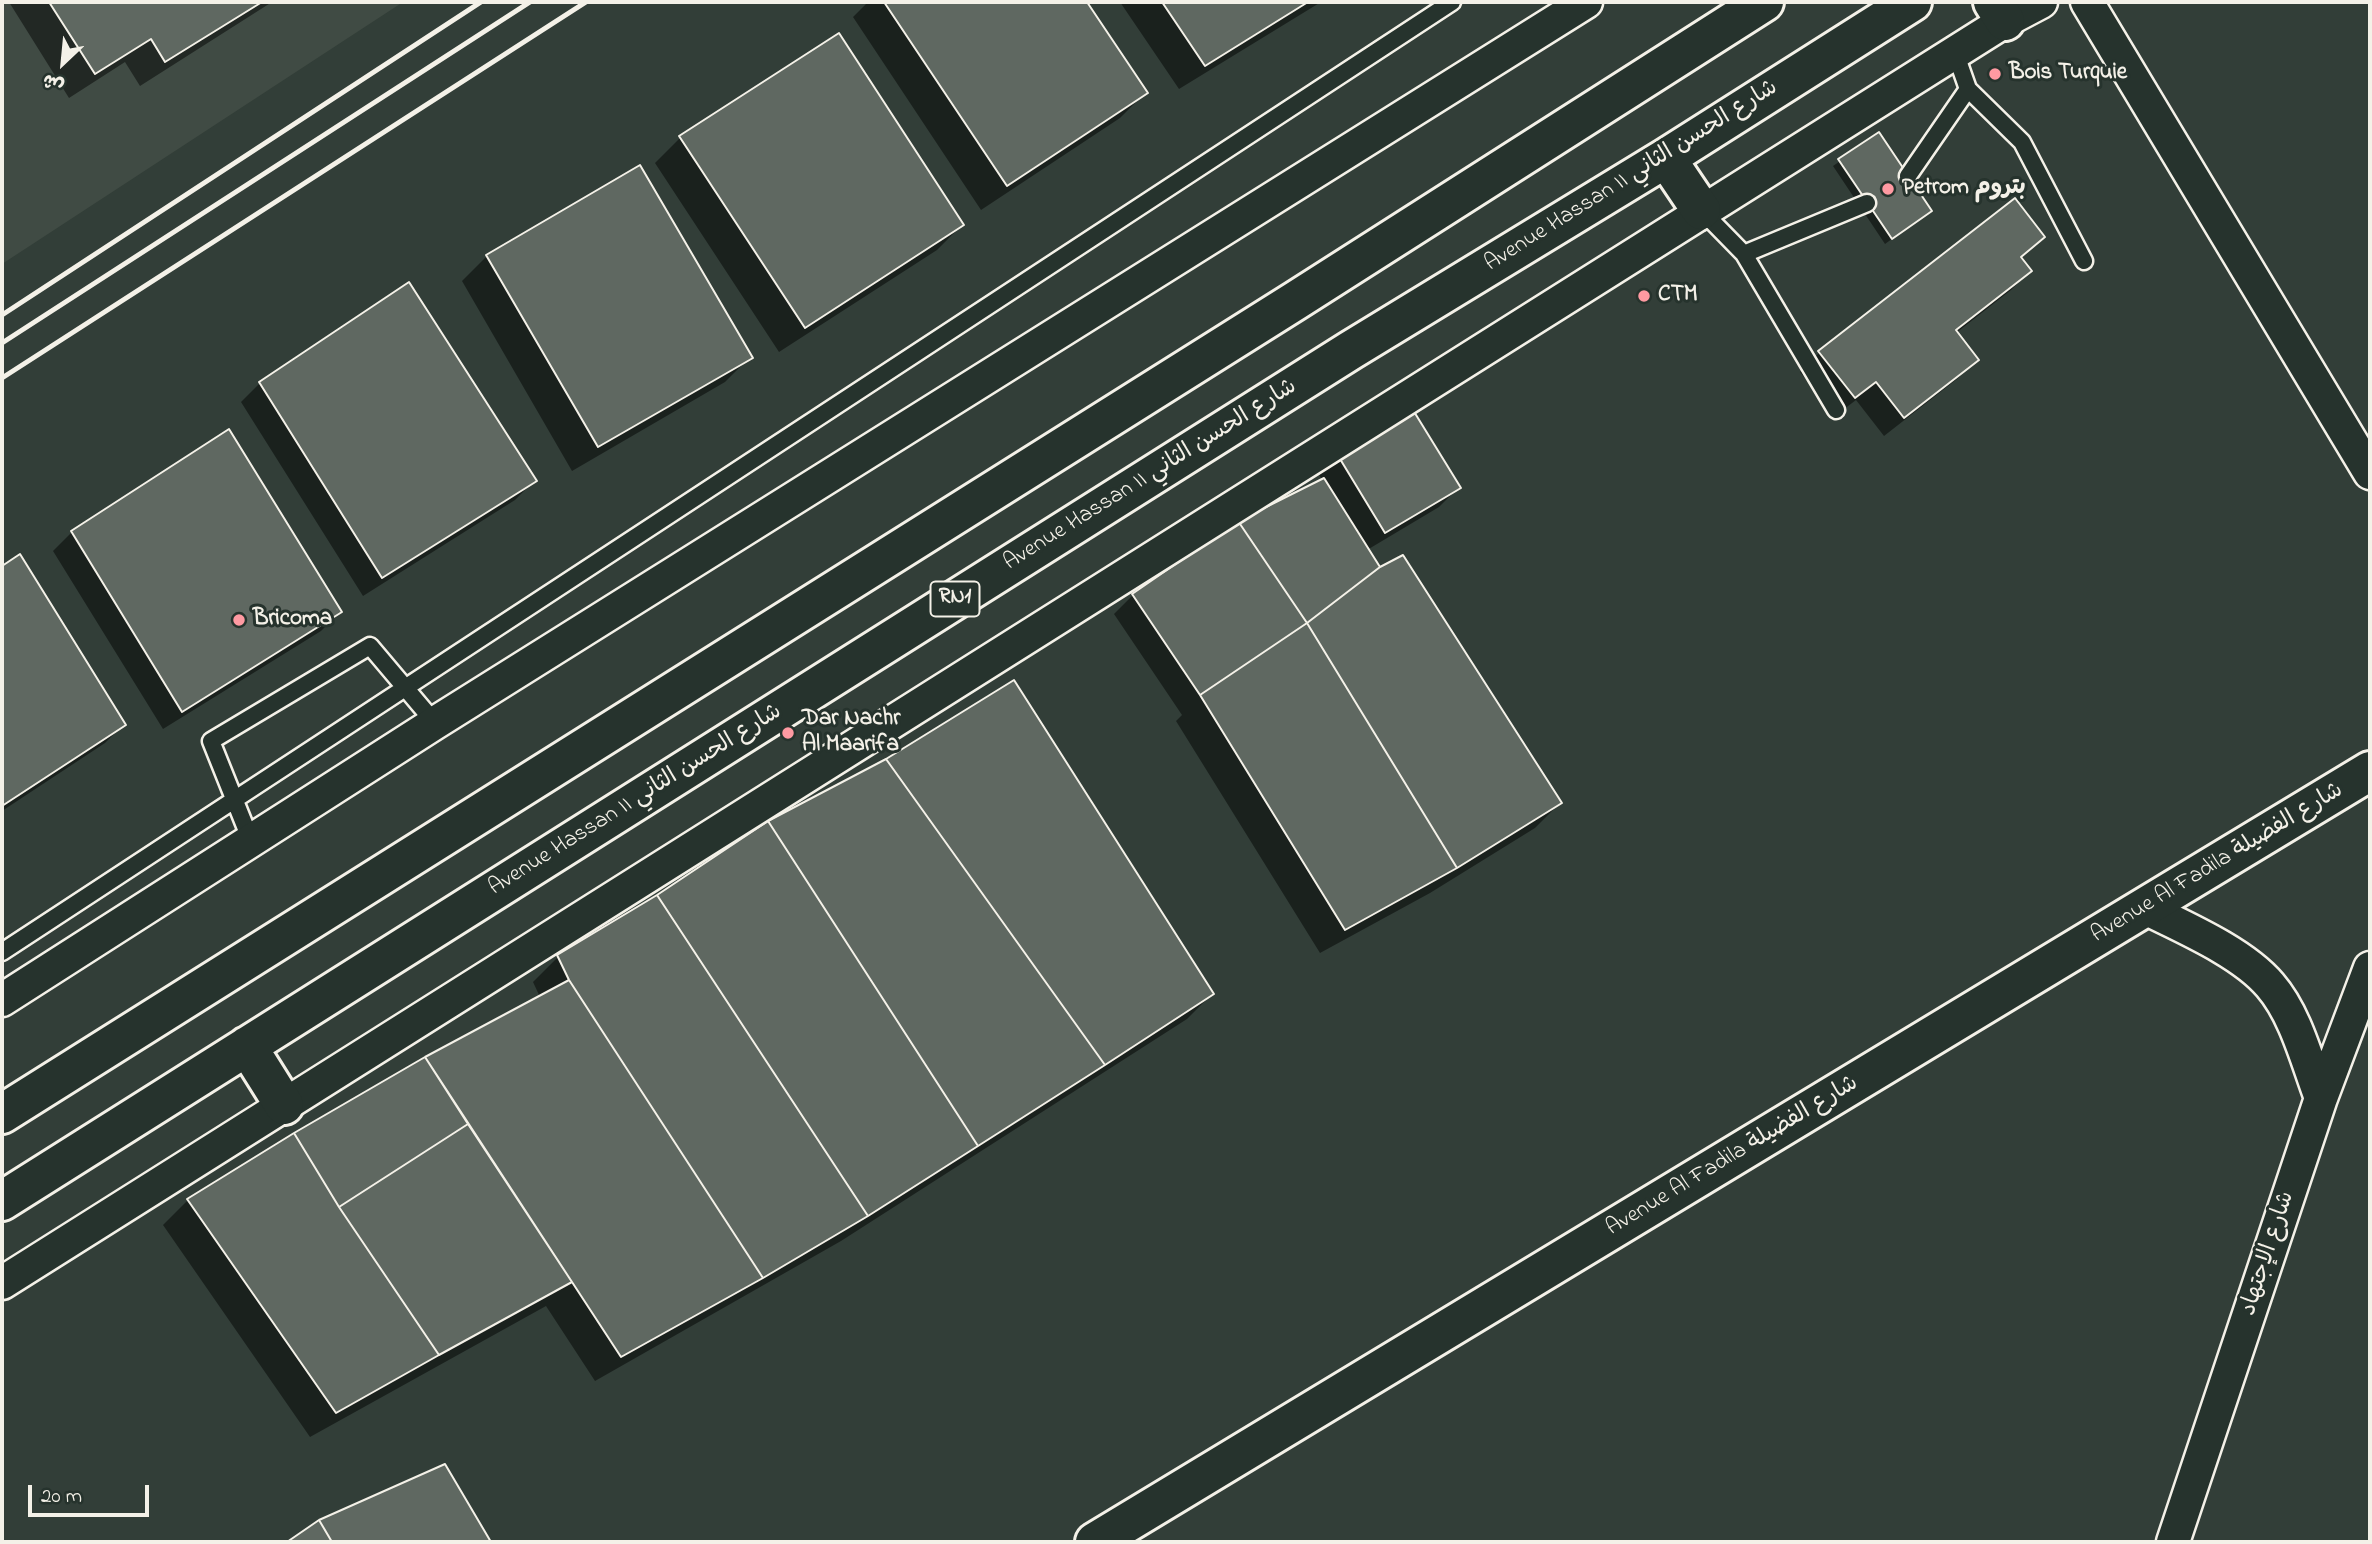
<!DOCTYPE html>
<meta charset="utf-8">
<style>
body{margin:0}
#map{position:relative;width:2372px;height:1544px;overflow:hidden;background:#323e38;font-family:"Indie Flower","Playpen Sans Arabic",sans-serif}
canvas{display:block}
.frame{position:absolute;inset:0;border:4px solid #f4f1e8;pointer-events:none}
.north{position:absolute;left:28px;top:28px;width:70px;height:70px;-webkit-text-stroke:5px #26332d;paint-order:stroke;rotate:206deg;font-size:19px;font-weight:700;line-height:28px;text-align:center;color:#f4f1e8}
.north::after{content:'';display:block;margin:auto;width:24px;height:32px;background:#f4f1e8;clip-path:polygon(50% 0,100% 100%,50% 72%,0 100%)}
.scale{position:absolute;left:28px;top:1485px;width:121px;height:32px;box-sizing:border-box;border:4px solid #f4f1e8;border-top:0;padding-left:9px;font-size:21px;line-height:24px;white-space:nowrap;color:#f4f1e8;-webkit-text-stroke:5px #26332d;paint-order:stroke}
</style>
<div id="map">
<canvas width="2372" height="1544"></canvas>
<div class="frame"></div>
<div class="north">ش</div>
<div class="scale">20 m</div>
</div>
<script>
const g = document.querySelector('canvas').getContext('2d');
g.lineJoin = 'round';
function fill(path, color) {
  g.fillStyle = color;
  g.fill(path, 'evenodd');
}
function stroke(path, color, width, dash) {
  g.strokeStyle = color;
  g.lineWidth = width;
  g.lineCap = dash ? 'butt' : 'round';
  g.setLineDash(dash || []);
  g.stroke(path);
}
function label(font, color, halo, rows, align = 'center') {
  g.font = font + ' "Indie Flower","Playpen Sans Arabic",sans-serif';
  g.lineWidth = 6;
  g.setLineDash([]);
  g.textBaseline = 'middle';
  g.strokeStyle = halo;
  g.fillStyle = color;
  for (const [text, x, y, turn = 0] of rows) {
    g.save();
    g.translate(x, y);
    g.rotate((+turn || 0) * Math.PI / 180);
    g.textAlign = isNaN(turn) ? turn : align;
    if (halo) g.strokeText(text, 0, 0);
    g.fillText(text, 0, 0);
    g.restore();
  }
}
fill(new Path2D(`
 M2,2H403L2,264Z`), '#404b44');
fill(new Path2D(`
 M9,2H272L140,86L125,62L69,98Z
 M868,2H1085L1145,93L1120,118L981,210L853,17Z
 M1120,2H1321L1179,89Z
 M1878,135L1930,211L1885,244L1833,166Z
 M680,138L962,225L937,250L779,352L655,163Z
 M640,167L750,357L725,382L572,471L462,281L487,256Z
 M2014,200L2043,237L2020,259L2030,271L2011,290L1956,333L1976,360L1957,379L1884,436L1856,400L1835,416L1800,372L1819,353Z
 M260,383L534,481L515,500L363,596L241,402Z
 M1339,456L1458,488L1439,507L1367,550L1560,803L1535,828L1430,893L1320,953L1176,721L1182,715L1114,614L1133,595L1323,481L1319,475Z
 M72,532L340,612L321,631L163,729L53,551Z
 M20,556L124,724L105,743L2,811V568Z
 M558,957L1212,994L1187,1019L841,1241L595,1381L546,1306L310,1437L163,1225L188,1200L425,1058L540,997L533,982Z
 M444,1466L489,1542H290L320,1521Z`), '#0007');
const building = new Path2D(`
 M49,2H262L165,62L151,39L95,74Z
 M884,2H1087L1148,93L1007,186Z
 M1162,2H1308L1205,66Z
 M839,33L964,225L805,328L679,136Z
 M1879,132L1932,211L1892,239L1838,159Z
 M640,165L753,358L598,447L486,255Z
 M2015,198L2045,237L2021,257L2032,271L1956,330L1979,360L1904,418L1876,382L1855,398L1818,351Z
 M409,282L537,481L382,578L259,382Z
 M1413,410L1461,488L1385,533L1337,454Z
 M229,429L342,612L182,712L71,531Z
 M1324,478L1380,567L1307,623L1238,521Z
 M1238,521L1307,623L1200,695L1132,594Z
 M20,554L126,725L2,806V566Z
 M1403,555L1562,803L1457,868L1307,623L1380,567Z
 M1307,623L1457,868L1345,930L1200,695Z
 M1014,680L1214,994L1105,1065L886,759Z
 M886,759L1105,1065L978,1146L768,821Z
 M768,821L978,1146L868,1216L657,895Z
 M657,895L868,1216L763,1278L569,980L557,955Z
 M569,980L763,1278L621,1357L425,1057Z
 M425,1057L468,1124L339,1207L294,1133Z
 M468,1124L572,1282L439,1355L339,1207Z
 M294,1133L339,1207L439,1355L336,1413L187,1199Z
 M445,1464L491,1542H332L319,1520Z
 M319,1520L332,1542H287Z`);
fill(building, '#5f6861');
stroke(building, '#f4f1e8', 2);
const service = new Path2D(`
 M1968,89L2022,142L2084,261
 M1908,176L1968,89L1955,52
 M1701,210L1744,254L1836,410
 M1744,254L1867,203
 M251,841L211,741L370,646L435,723
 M2,952L1452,2`);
const minor = new Path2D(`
 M2087,2L2370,473
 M2145,908C2183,927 2242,952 2270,985C2296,1015 2307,1061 2321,1098
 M2,1000L435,723L1586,2
 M2,1283L2005,21L2041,2
 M2173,1542L2321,1098L2370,968`);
const tertiary = new Path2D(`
 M1095,1542L2370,771`);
const primary = new Path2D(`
 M1993,2L2005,21
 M1666,158L1701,210
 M247,1046L284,1105
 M2,1114L1295,301L1764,2
 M2,1201L1351,350L1666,158L1912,2`);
stroke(service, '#f4f1e8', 21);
stroke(minor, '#f4f1e8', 37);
stroke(tertiary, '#f4f1e8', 44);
stroke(primary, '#f4f1e8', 44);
stroke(service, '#26332d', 16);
stroke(minor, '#26332d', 32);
stroke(tertiary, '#26332d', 38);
stroke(primary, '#26332d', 38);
stroke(new Path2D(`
 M2,315L481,2
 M2,343L530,2
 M2,378L586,2`), '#f4f1e8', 5);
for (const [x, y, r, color] of [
 [1995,74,7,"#ff9aa2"],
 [1888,189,7,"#ff9aa2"],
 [1644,296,7,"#ff9aa2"],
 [239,620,7,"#ff9aa2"],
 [788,733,7,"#ff9aa2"]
]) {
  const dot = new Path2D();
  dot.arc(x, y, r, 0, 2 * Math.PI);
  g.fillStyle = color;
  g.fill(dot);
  stroke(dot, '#26332d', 2.5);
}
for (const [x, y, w] of [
 [955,599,49]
]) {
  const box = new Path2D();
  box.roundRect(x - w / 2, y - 17.5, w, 35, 5);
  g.fillStyle = '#26332d';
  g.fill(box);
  stroke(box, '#f4f1e8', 2);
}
label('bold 21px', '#f4f1e8', null, [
 ["RN1",955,599]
]);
label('bold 23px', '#f4f1e8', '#26332d', [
 ["Bois Turquie",2009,74],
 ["Petrom بتروم",1902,189],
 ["CTM",1658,296],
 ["Bricoma",253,620],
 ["Dar Nachr",802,720],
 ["Al Maarifa",802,746]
], 'left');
label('23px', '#f4f1e8', '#26332d', [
 ["Avenue Hassan II شارع الحسن الثاني",1632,177,-32],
 ["Avenue Hassan II شارع الحسن الثاني",1151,476,-32],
 ["Avenue Hassan II شارع الحسن الثاني",636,801,-32],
 ["Avenue Al Fadila شارع الفضيلة",2218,864,-31],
 ["Avenue Al Fadila شارع الفضيلة",1733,1157,-31],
 ["شارع الإجتهاد",2269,1254,-72]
]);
</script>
